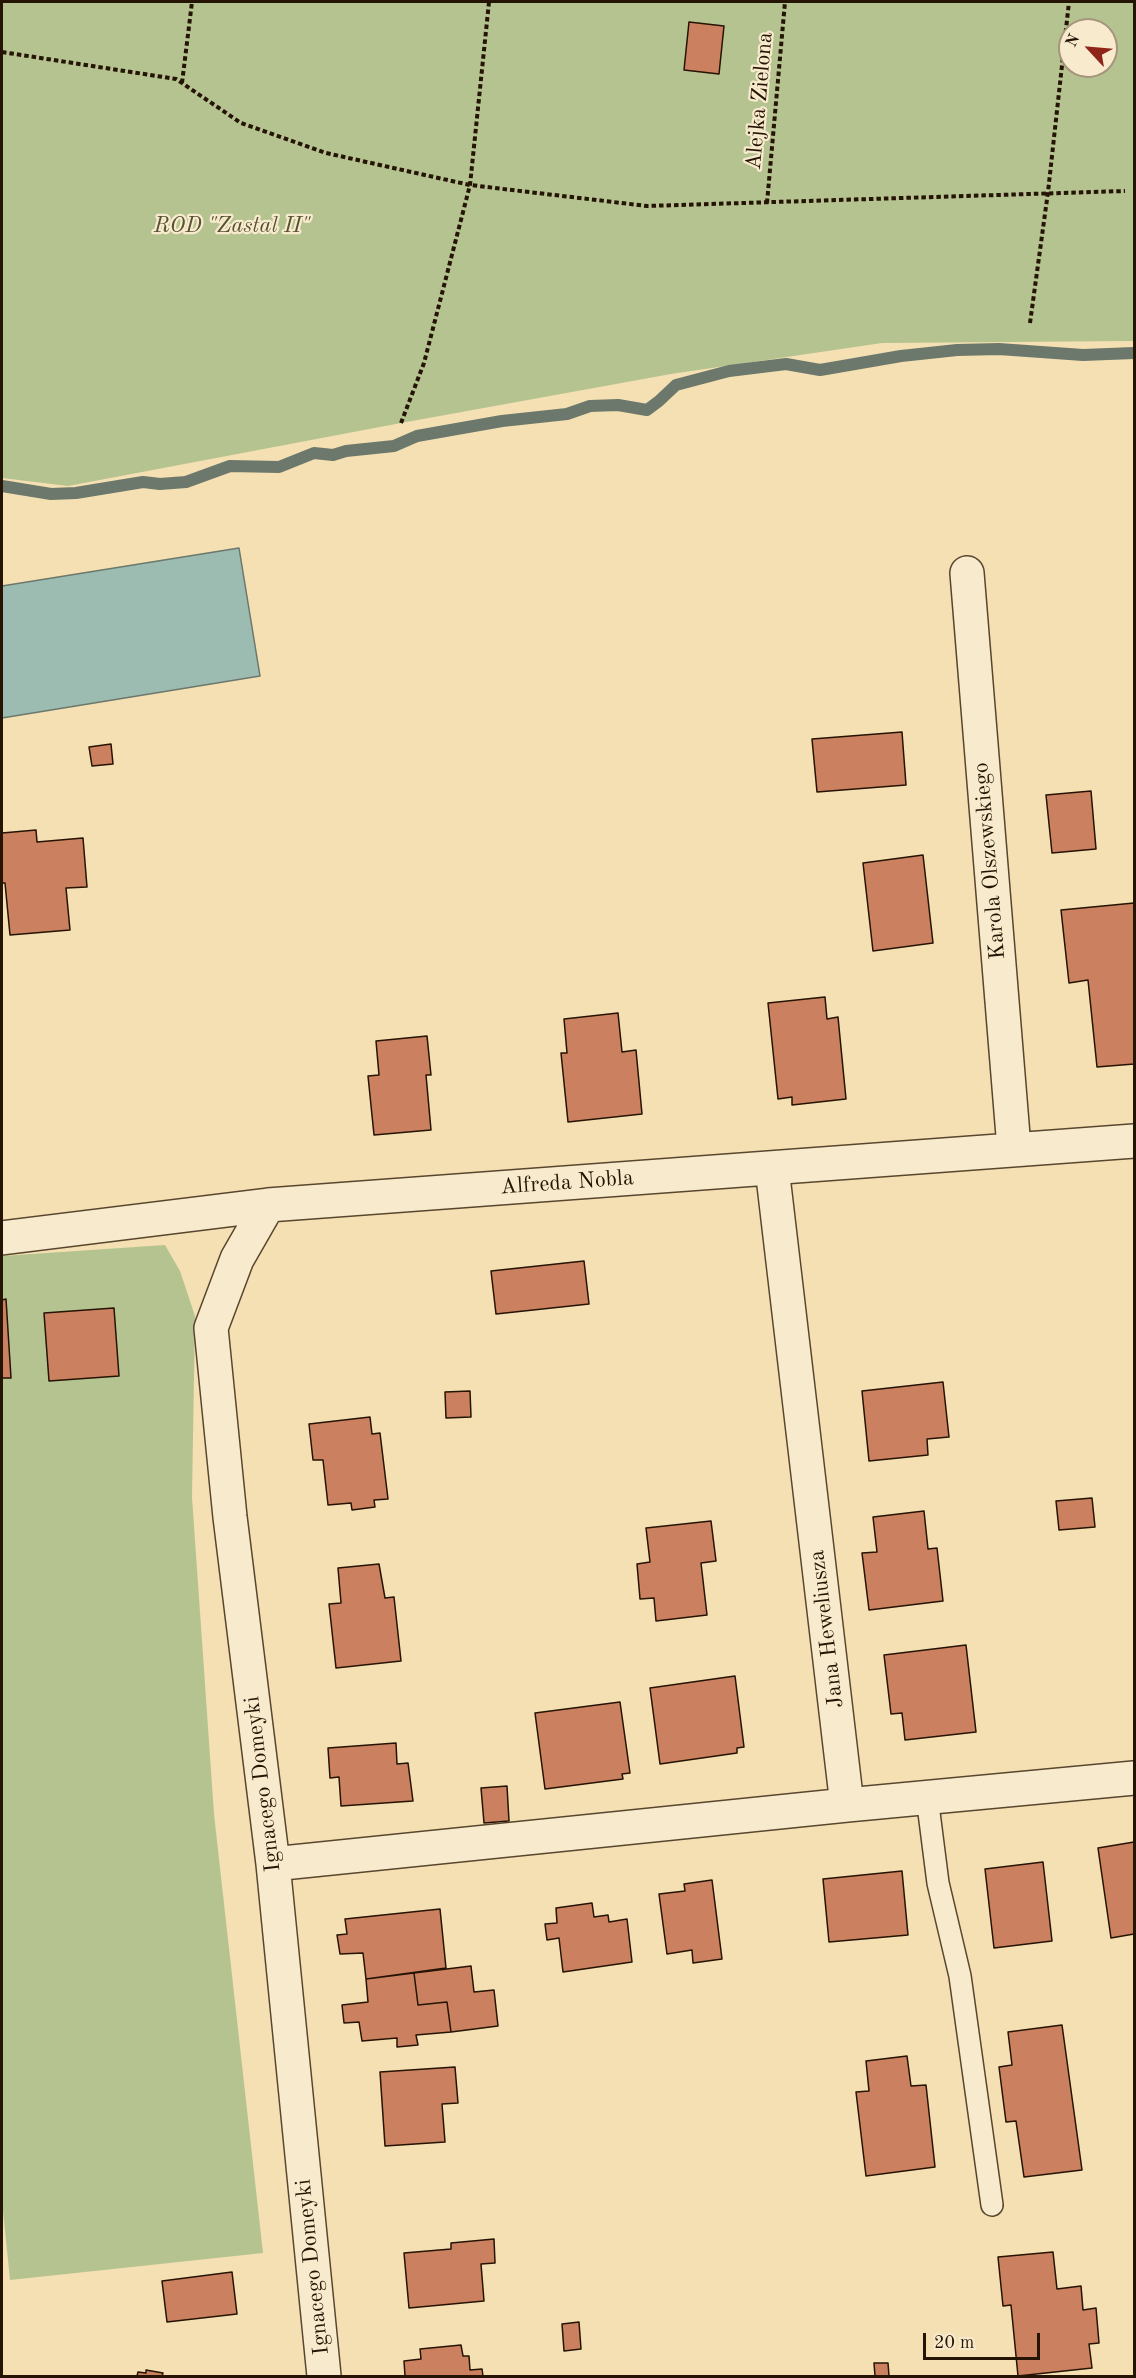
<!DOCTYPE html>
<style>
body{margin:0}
#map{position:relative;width:1136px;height:2378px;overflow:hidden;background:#f4e0b2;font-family:"Old Standard TT",serif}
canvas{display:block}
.frame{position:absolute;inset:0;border:3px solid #251303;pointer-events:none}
.north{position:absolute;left:1058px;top:18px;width:60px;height:60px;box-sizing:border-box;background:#f8ebcd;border:2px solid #a4957c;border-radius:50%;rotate:296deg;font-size:16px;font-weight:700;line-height:24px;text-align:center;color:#251303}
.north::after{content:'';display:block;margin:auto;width:21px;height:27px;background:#8f2418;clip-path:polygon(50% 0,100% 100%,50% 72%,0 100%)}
.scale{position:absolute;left:923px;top:2333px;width:117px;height:27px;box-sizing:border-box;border:3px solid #251303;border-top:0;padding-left:8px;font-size:18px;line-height:21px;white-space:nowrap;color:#251303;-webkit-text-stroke:4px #f8ebcd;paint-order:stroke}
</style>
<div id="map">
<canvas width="1136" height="2378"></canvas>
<div class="frame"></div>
<div class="north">N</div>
<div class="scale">20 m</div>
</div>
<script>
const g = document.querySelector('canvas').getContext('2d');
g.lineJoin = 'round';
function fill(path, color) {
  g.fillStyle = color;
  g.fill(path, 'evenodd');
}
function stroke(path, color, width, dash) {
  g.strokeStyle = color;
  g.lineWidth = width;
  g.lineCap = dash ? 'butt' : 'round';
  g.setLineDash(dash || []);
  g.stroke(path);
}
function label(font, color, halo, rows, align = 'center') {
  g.font = font + ' "Old Standard TT",serif';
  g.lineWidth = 4.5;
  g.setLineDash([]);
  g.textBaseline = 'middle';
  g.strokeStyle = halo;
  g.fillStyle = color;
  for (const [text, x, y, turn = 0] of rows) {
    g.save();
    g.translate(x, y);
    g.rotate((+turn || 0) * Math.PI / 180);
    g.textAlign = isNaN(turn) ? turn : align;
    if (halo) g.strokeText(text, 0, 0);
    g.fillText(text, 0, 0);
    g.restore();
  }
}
fill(new Path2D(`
 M2,2H1134V341L882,343L671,374L401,423L68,486L2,478ZM1070,30H1106V66H1070Z
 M165,1245L180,1271L195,1316L192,1497L214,1814L263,2253L10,2280L2,2201V1256Z`), '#b5c390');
const water = new Path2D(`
 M239,548L260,676L2,718V586Z`);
fill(water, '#9cbcb2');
stroke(water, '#6c786c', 1.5);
stroke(new Path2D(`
 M2,486L51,494L76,493L143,482L160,484L186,482L230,466L279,467L314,453L333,455L346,451L394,446L417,436L502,421L567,414L590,406L618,405L647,410L659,401L676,385L729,371L786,364L820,370L901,356L957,350L999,349L1083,355L1134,353`), '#6c786c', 12);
const building = new Path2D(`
 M689,22L724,26L719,74L684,70Z
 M902,732L906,785L817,792L812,739Z
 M111,744L113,764L92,766L89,747Z
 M1091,791L1096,849L1052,853L1046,795Z
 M36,830L37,842L83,838L87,887L66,888L70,930L10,935L5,883H2V833Z
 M923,855L933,943L873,951L863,863Z
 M1134,903V1064L1097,1067L1088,980L1069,983L1061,910Z
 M825,997L827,1019L838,1017L846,1099L792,1105V1097L778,1099L768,1003Z
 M618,1013L622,1052L636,1050L642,1114L568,1122L561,1053H567L564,1019Z
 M427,1036L431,1075H426L431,1130L374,1135L368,1076L379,1075L376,1041Z
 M584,1261L589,1304L496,1314L491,1271Z
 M6,1299L11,1378H2V1300Z
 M114,1308L119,1376L49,1381L44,1313Z
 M943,1382L949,1437L927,1439L928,1455L869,1461L862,1391Z
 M470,1391L471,1417L446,1418L445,1392Z
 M370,1417L372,1434L380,1433L388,1499L374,1500L375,1507L352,1510L351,1503L328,1505L323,1460H313L309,1424Z
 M1092,1498L1095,1527L1059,1530L1056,1501Z
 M924,1511L928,1549L937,1548L943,1601L869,1610L862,1553L877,1552L873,1517Z
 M711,1521L716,1561L701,1563L707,1615L656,1621L654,1598L640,1599L637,1564L650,1562L646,1528Z
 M379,1564L385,1598L394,1597L401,1661L336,1668L329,1604L341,1603L338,1568Z
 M966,1645L976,1732L905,1740L902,1713L891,1714L884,1655Z
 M735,1676L744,1747L737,1748V1753L660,1764L650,1688Z
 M620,1702L630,1773L622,1774L623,1779L545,1789L535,1713Z
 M396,1743L397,1764L408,1763L413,1801L341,1806L339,1777L330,1778L328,1748Z
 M507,1786L509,1821L484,1823L481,1788Z
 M1134,1842V1934L1111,1938L1098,1848Z
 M1043,1862L1052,1941L994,1948L985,1869Z
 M902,1871L908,1935L829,1942L823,1879Z
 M712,1880L722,1959L693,1963L692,1950L667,1954L659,1894L685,1891L684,1884Z
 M592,1903L594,1917L608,1915L609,1922L627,1919L632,1962L563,1972L559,1938L547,1940L545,1924L557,1923L556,1908Z
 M440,1909L446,1968L366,1979L363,1953L340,1954L337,1935L347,1934L345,1919Z
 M471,1966L474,1992L494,1990L498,2026L451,2032L447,2002L418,2005L414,1973Z
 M414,1973L418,2005L447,2002L451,2032L416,2035L418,2045L397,2047V2038L362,2041L359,2022L344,2023L342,2005L368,2002L366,1979Z
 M1062,2025L1082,2170L1024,2177L1016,2121L1006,2122L999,2067L1012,2065L1008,2032Z
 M907,2056L911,2086L926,2085L935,2167L866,2176L856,2092L869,2091L866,2061Z
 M455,2067L458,2103L442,2104L445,2142L385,2146L380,2072Z
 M494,2239L495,2263L481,2264L484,2301L409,2308L404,2253L451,2249V2243Z
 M1053,2252L1057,2289L1081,2286L1083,2310L1096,2308L1099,2343L1089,2344L1092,2368L1018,2376L1011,2305L1003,2306L998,2257Z
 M232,2272L237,2314L167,2322L162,2281Z
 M579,2322L581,2349L564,2351L562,2324Z
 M461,2345L463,2356H469L470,2370L482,2369L483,2376H405L404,2361L421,2359L420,2349Z
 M874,2363H888L889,2376H875Z
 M146,2370L163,2373L162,2376H137L138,2372L146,2373Z`);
fill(building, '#cb8160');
stroke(building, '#251303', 1.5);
const lane = new Path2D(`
 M927,1797L938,1883L960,1976L992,2205`);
const street = new Path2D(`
 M967,573L1014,1148
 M772,1168L847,1805L1134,1778
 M268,1205L237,1259L211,1328L230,1517L273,1864L324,2376
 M2,1238L268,1205L1134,1141
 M273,1864L847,1805`);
stroke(lane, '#59462f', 24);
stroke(street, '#59462f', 36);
stroke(new Path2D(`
 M2,52L176,79L241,123L326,153L470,185L647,206L1125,191
 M182,83L192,2
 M767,203L785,2
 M1030,323L1048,192L1069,2
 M401,423L424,363L470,185L489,2`), '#251303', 4, [4.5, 3]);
stroke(lane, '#f8ebcd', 21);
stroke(street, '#f8ebcd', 33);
label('22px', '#251303', '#f8ebcd', [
 ["Alejka Zielona",760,101,-85],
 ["Karola Olszewskiego",990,861,-95],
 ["Alfreda Nobla",567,1183,-4],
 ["Jana Heweliusza",827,1629,-97],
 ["Ignacego Domeyki",263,1784,-97],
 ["Ignacego Domeyki",313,2267,-96]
]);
label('italic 22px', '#575134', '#f8ebcd', [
 ["ROD \"Zastal II\"",232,226]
]);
</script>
